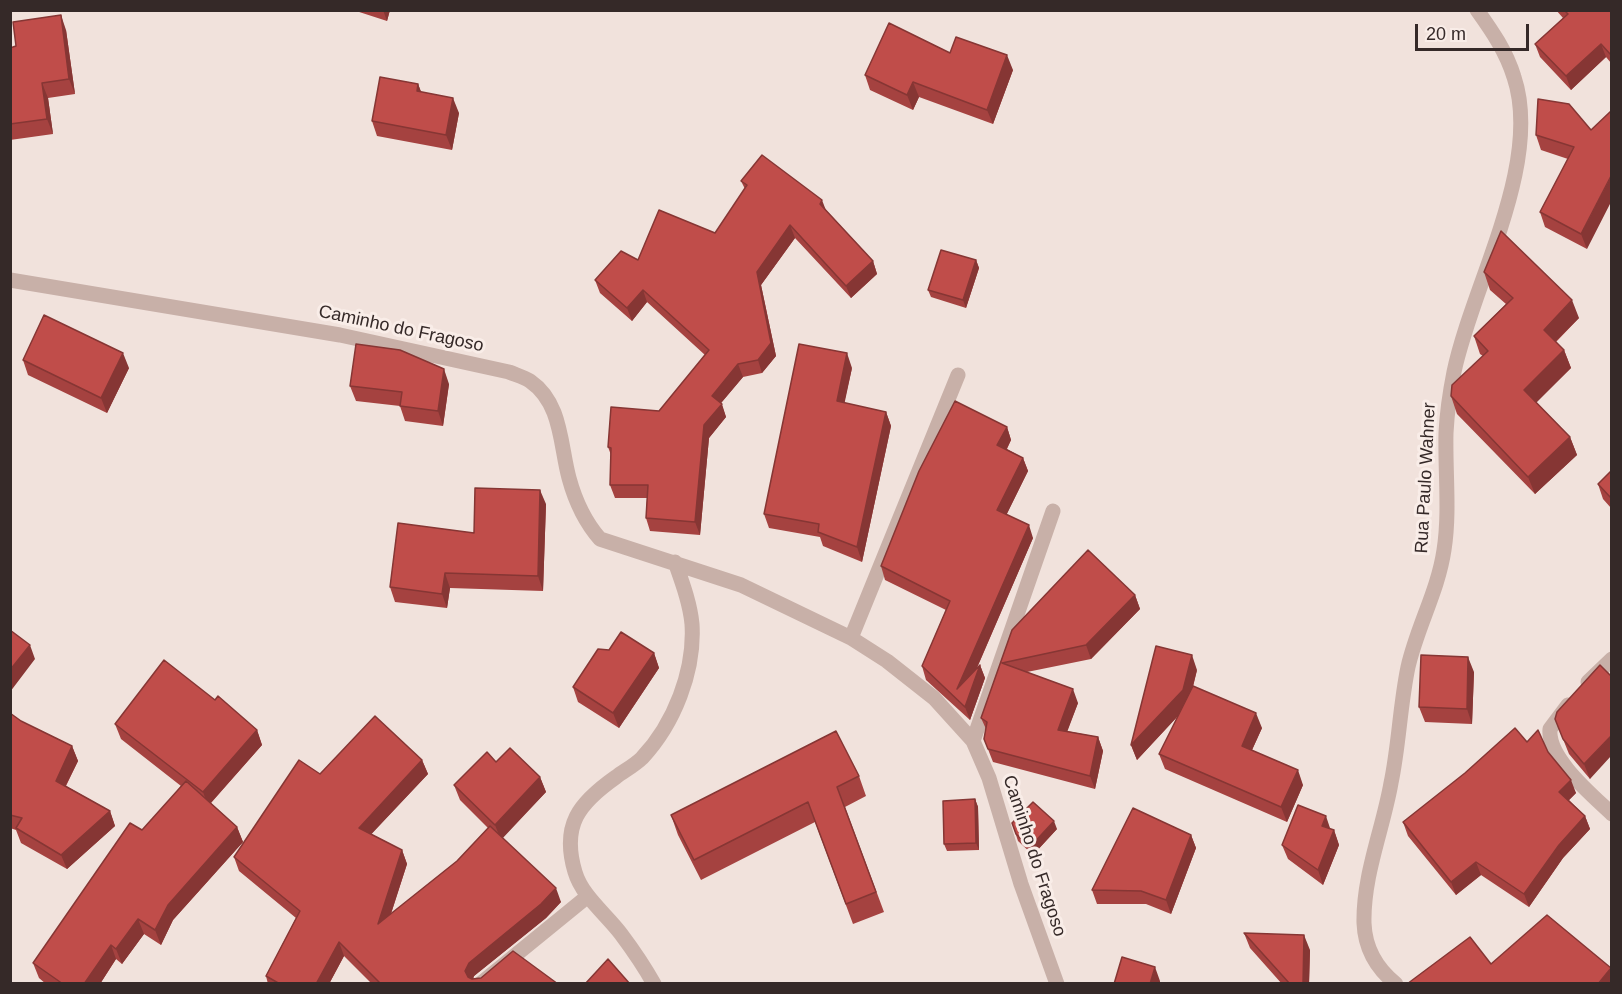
<!DOCTYPE html>
<style>
body{margin:0}
#map{position:relative;width:1622px;height:994px;overflow:hidden;background:#f1e2dc;font-family:Arial,sans-serif}
canvas{display:block}
.frame{position:absolute;inset:0;border:12px solid #352928;pointer-events:none}
.scale{position:absolute;left:1415px;top:24px;width:114px;height:27px;box-sizing:border-box;border:3px solid #352928;border-top:0;padding-left:8px;font-size:18px;line-height:21px;white-space:nowrap;color:#352928;-webkit-text-stroke:4px #f9ede8;paint-order:stroke}
</style>
<div id="map">
<canvas width="1622" height="994"></canvas>
<div class="frame"></div>
<div class="scale">20 m</div>
</div>
<script>
const g = document.querySelector('canvas').getContext('2d');
g.lineJoin = 'round';
function stroke(path, color, width, dash) {
  g.strokeStyle = color;
  g.lineWidth = width;
  g.lineCap = dash ? 'butt' : 'round';
  g.setLineDash(dash || []);
  g.stroke(path);
}
function fill(path, color) {
  g.fillStyle = color;
  g.fill(path, 'evenodd');
}
function label(font, color, halo, rows, align = 'center') {
  g.font = font + ' Arial,sans-serif';
  g.lineWidth = 6;
  g.setLineDash([]);
  g.textBaseline = 'middle';
  g.strokeStyle = halo;
  g.fillStyle = color;
  for (const [text, x, y, turn = 0] of rows) {
    g.save();
    g.translate(x, y);
    g.rotate((+turn || 0) * Math.PI / 180);
    g.textAlign = isNaN(turn) ? turn : align;
    if (halo) g.strokeText(text, 0, 0);
    g.fillText(text, 0, 0);
    g.restore();
  }
}
stroke(new Path2D(`
 M10,280L340,335L509,372C516,375 524,377 530,381C562,403 560,445 569,478C575,500 585,522 600,539L741,585L851,638L887,661L934,698L973,741
 M1053,511L973,741L989,778L1021,884L1057,984
 M851,638L958,375
 M1588,682L1612,659
 M1568,705L1550,729C1547,758 1592,795 1612,814
 M480,984L588,896
 M654,984C644,966 633,950 621,934C606,914 582,896 575,872C561,825 579,803 616,777C624,771 635,765 642,758C674,724 695,671 692,624C690,603 682,582 675,562
 M1396,984C1376,968 1365,949 1364,923C1363,875 1383,829 1391,783C1399,745 1400,705 1408,667C1417,627 1438,591 1444,550C1450,512 1445,471 1446,433C1447,412 1450,392 1454,372C1472,285 1543,164 1514,77C1506,51 1492,31 1477,10`), '#c8b0a8', 15);
fill(new Path2D(`
 M353,10H390L387,21Z
 M1556,10H1611V63L1606,57L1571,90L1540,57L1535,44L1563,18Z
 M66,30L75,94L48,98L53,134L10,140V48Z
 M950,53L1013,70L993,124L919,97L913,110L870,90L865,75Z
 M418,84L421,92L459,113L452,150L377,136L372,121Z
 M1569,104L1587,249L1545,227L1540,212L1568,159L1541,150L1536,135Z
 M741,181L826,210L873,261L877,274L851,298L795,238L761,285L776,356L762,373L743,377L721,403L726,417L709,438L700,535L650,531L646,518L647,498H615L610,485L611,455L608,447L659,411L705,355L647,302L632,321L600,293L595,280L638,260L715,233L745,189Z
 M976,260L979,268L966,308L931,297L928,290Z
 M1484,272L1579,318L1556,342L1564,350L1571,368L1536,402L1570,437L1577,455L1535,494L1457,414L1451,396L1483,356L1480,354L1474,336L1506,304L1490,290Z
 M23,360L129,368L107,413L28,375Z
 M852,368L844,403L886,412L891,426L862,562L823,546L820,537L769,528L764,514Z
 M449,384L443,426L405,421L400,406L356,401L350,386Z
 M1007,427L1011,440L1007,449L1023,458L1028,471L1006,515L1033,538L977,668L980,665L985,678L970,720L926,680L922,666L946,610L885,580L881,566Z
 M1611,471V508L1603,499L1598,484Z
 M546,504L543,591L450,588L447,608L395,602L390,587L474,533Z
 M1135,595L1140,609L1091,659L1027,672L1078,703L1067,731L1098,737L1103,751L1095,789L993,762L984,739L986,729L981,718L1012,630Z
 M654,653L659,668L619,728L578,702L573,687Z
 M1197,670L1193,687L1262,728L1252,750L1303,785L1287,822L1165,769L1159,754L1179,715L1137,760L1131,745Z
 M1474,672L1472,724L1425,722L1419,707Z
 M1611,676L1590,779L1569,754L1555,719Z
 M215,700L257,730L262,745L211,803L237,827L243,842L173,920L161,945L144,934L122,964L116,959L100,984H46L39,978L33,963L181,786L121,739L115,724Z
 M10,713L21,721L72,746L78,761L66,786L110,811L115,826L67,869L21,843L16,830L10,828Z
 M1527,742L1548,752L1576,793L1569,800L1585,816L1590,829L1563,858L1529,907L1481,875L1456,895L1408,836L1403,822Z
 M422,760L428,774L371,834L402,850L407,864L391,914L457,861L488,828L460,800L454,785L496,762L540,777L546,792L502,838L561,902L546,918L474,976L473,979L558,984H372L344,956L329,984H268L266,976L296,918L239,871L234,857L320,774Z
 M859,776L866,796L845,807L884,912L853,924L815,822L701,880L678,835L671,815Z
 M975,799L978,807L979,850L947,851L944,844Z
 M1012,823L1057,829L1033,855L1018,841Z
 M1330,829L1334,830L1339,845L1323,885L1288,859L1282,845Z
 M1191,835L1196,848L1171,914L1146,904H1097L1092,890Z
 M1244,933L1310,950L1309,984H1282L1250,948Z`), '#a54240');
fill(new Path2D(`
 M383,10H390L387,21Z
 M61,15L66,30L75,94L69,79Z
 M1601,44L1606,57L1571,90L1566,76Z
 M1007,55L1013,70L993,124L987,110Z
 M913,82L919,97L913,110L907,95Z
 M42,83L48,98L53,134L47,119Z
 M418,84L424,99L417,91Z
 M453,98L459,113L452,150L446,135Z
 M1611,176V202L1587,249L1581,234Z
 M822,200L827,213L820,204Z
 M790,225L795,238L761,285L776,356L762,373L758,360L757,272Z
 M976,260L979,268L966,308L963,300Z
 M873,261L877,274L851,298L846,286Z
 M643,290L647,302L632,321L627,308Z
 M1572,300L1579,318L1550,347L1544,330Z
 M1564,350L1571,368L1531,408L1524,390Z
 M123,353L129,368L107,413L101,398Z
 M847,353L852,368L842,415L837,401Z
 M738,364L743,377L716,409L712,396Z
 M444,369L449,384L443,426L438,411Z
 M722,404L726,417L709,438L700,535L695,522L704,425Z
 M886,412L891,426L862,562L857,547Z
 M1007,427L1011,440L1002,458L997,445Z
 M1570,437L1577,455L1535,494L1528,477Z
 M1023,458L1028,471L1002,524L997,510Z
 M540,490L546,504L543,591L538,576Z
 M1029,525L1033,538L962,702L957,689Z
 M445,573L450,588L447,608L442,594Z
 M1135,595L1140,609L1091,659L1086,645Z
 M30,645L35,659L10,692V670Z
 M654,653L659,668L619,728L613,713Z
 M1192,655L1197,670L1188,705L1137,760L1131,745Z
 M1468,657L1474,672L1472,724L1467,709Z
 M980,665L985,678L970,720L965,707Z
 M1073,689L1078,703L1063,743L1058,730Z
 M1256,713L1262,728L1247,761L1242,746Z
 M257,730L262,745L208,806L203,792Z
 M1611,736V756L1590,779L1584,764Z
 M1098,737L1103,751L1095,789L1090,776Z
 M72,746L78,761L61,795L56,781Z
 M422,760L428,774L364,842L359,828Z
 M1298,770L1303,785L1287,822L1281,807Z
 M540,777L546,792L501,840L495,825Z
 M1571,780L1576,793L1564,805L1559,792Z
 M975,799L978,807L979,850L976,843Z
 M110,811L115,826L67,869L61,855Z
 M1326,816L1331,831L1322,826Z
 M1585,816L1590,829L1563,858L1529,907L1524,894L1559,845Z
 M1054,821L1057,829L1033,855L1030,847Z
 M237,827L243,842L173,920L161,945L155,930L168,905Z
 M1334,830L1339,845L1323,885L1318,870Z
 M1191,835L1196,848L1171,914L1166,900Z
 M402,850L407,864L383,938L378,924Z
 M1476,862L1481,875L1456,895L1451,882Z
 M556,888L561,902L546,918L474,976L471,984L465,971L469,963Z
 M138,919L144,934L122,964L116,949Z
 M1304,935L1310,950L1309,984H1303Z
 M339,942L344,956L329,984H316Z
 M111,945L116,959L100,984H84Z
 M1155,967L1160,981V984H1150Z
 M1611,968V984H1598Z`), '#863634');
const building = new Path2D(`
 M1564,10H1611V55L1601,44L1566,76L1535,44L1568,14Z
 M61,15L69,79L42,83L47,119L10,124V48L16,46L13,22Z
 M889,23L950,53L956,37L1007,55L987,110L913,82L907,95L865,75Z
 M380,77L418,84L417,91L453,98L446,135L372,121Z
 M1538,99L1569,104L1591,130L1611,111V176L1581,234L1540,212L1574,147L1536,135Z
 M762,155L822,200L820,204L873,261L846,286L790,225L757,272L771,343L758,360L738,364L712,396L722,404L704,425L695,522L646,518L648,485H610L611,448L608,447L611,407L659,411L709,350L643,290L627,308L595,280L621,251L638,260L659,210L715,233L747,185L741,181Z
 M1501,231L1572,300L1544,330L1564,350L1524,390L1570,437L1528,477L1451,396L1452,385L1488,351L1474,336L1513,298L1484,272Z
 M941,250L976,260L963,300L928,290Z
 M44,315L123,353L101,398L23,360Z
 M356,344L400,350L444,369L438,411L400,406L402,392L350,386Z
 M799,344L847,353L837,401L886,412L857,547L818,532L819,524L764,514Z
 M955,401L1007,427L997,445L1023,458L997,510L1029,525L957,689L980,665L965,707L922,666L950,601L881,566L919,471Z
 M1611,471V498L1598,484Z
 M475,488L540,490L538,576L445,573L442,594L390,587L398,523L474,533Z
 M1088,550L1135,595L1086,645L1002,663L1073,689L1058,730L1098,737L1090,776L988,749L984,739L987,722L981,718L1012,630Z
 M10,630L30,645L10,670Z
 M621,632L654,653L613,713L573,687L598,649L609,650Z
 M1156,646L1192,655L1183,690L1131,745Z
 M1421,655L1468,657L1467,709L1419,707Z
 M164,660L215,700L218,696L257,730L203,792L115,724Z
 M1600,665L1611,676V736L1584,764L1563,739L1555,719L1557,712Z
 M1193,686L1256,713L1242,746L1298,770L1281,807L1159,754Z
 M10,713L21,721L72,746L56,781L110,811L61,855L16,828L22,818L10,815Z
 M375,716L422,760L359,828L402,850L378,924L457,861L490,826L556,888L541,904L469,963L465,971L468,977L472,979L481,978L513,951L558,984H381L339,942L316,984H280L266,976L300,911L234,857L299,760L320,774Z
 M1515,728L1527,742L1538,730L1548,752L1571,780L1559,792L1585,816L1559,845L1524,894L1476,862L1451,882L1403,822L1465,773Z
 M836,731L859,776L837,787L876,892L846,904L808,802L694,860L671,815Z
 M510,748L540,777L495,825L454,785L487,752L496,762Z
 M186,781L237,827L168,905L155,930L138,919L116,949L111,945L84,984H63L33,963L130,823L142,830Z
 M975,799L976,843L944,844L943,801Z
 M1033,802L1054,821L1030,847L1016,834L1012,823Z
 M1298,805L1326,816L1322,826L1334,830L1318,870L1282,845Z
 M1133,808L1191,835L1166,900L1141,891L1092,890Z
 M1547,915L1611,968L1598,984H1407L1470,937L1491,964Z
 M1244,933L1304,935L1303,984H1290Z
 M1122,957L1155,967L1150,984H1114Z
 M608,959L630,984H585Z`);
fill(building, '#c04d4a');
stroke(building, '#863634', 1.5);
label('18px', '#352928', '#f9ede8', [
 ["Caminho do Fragoso",401,329,12],
 ["Rua Paulo Wahner",1426,478,-87],
 ["Caminho do Fragoso",1034,856,72]
]);
</script>
